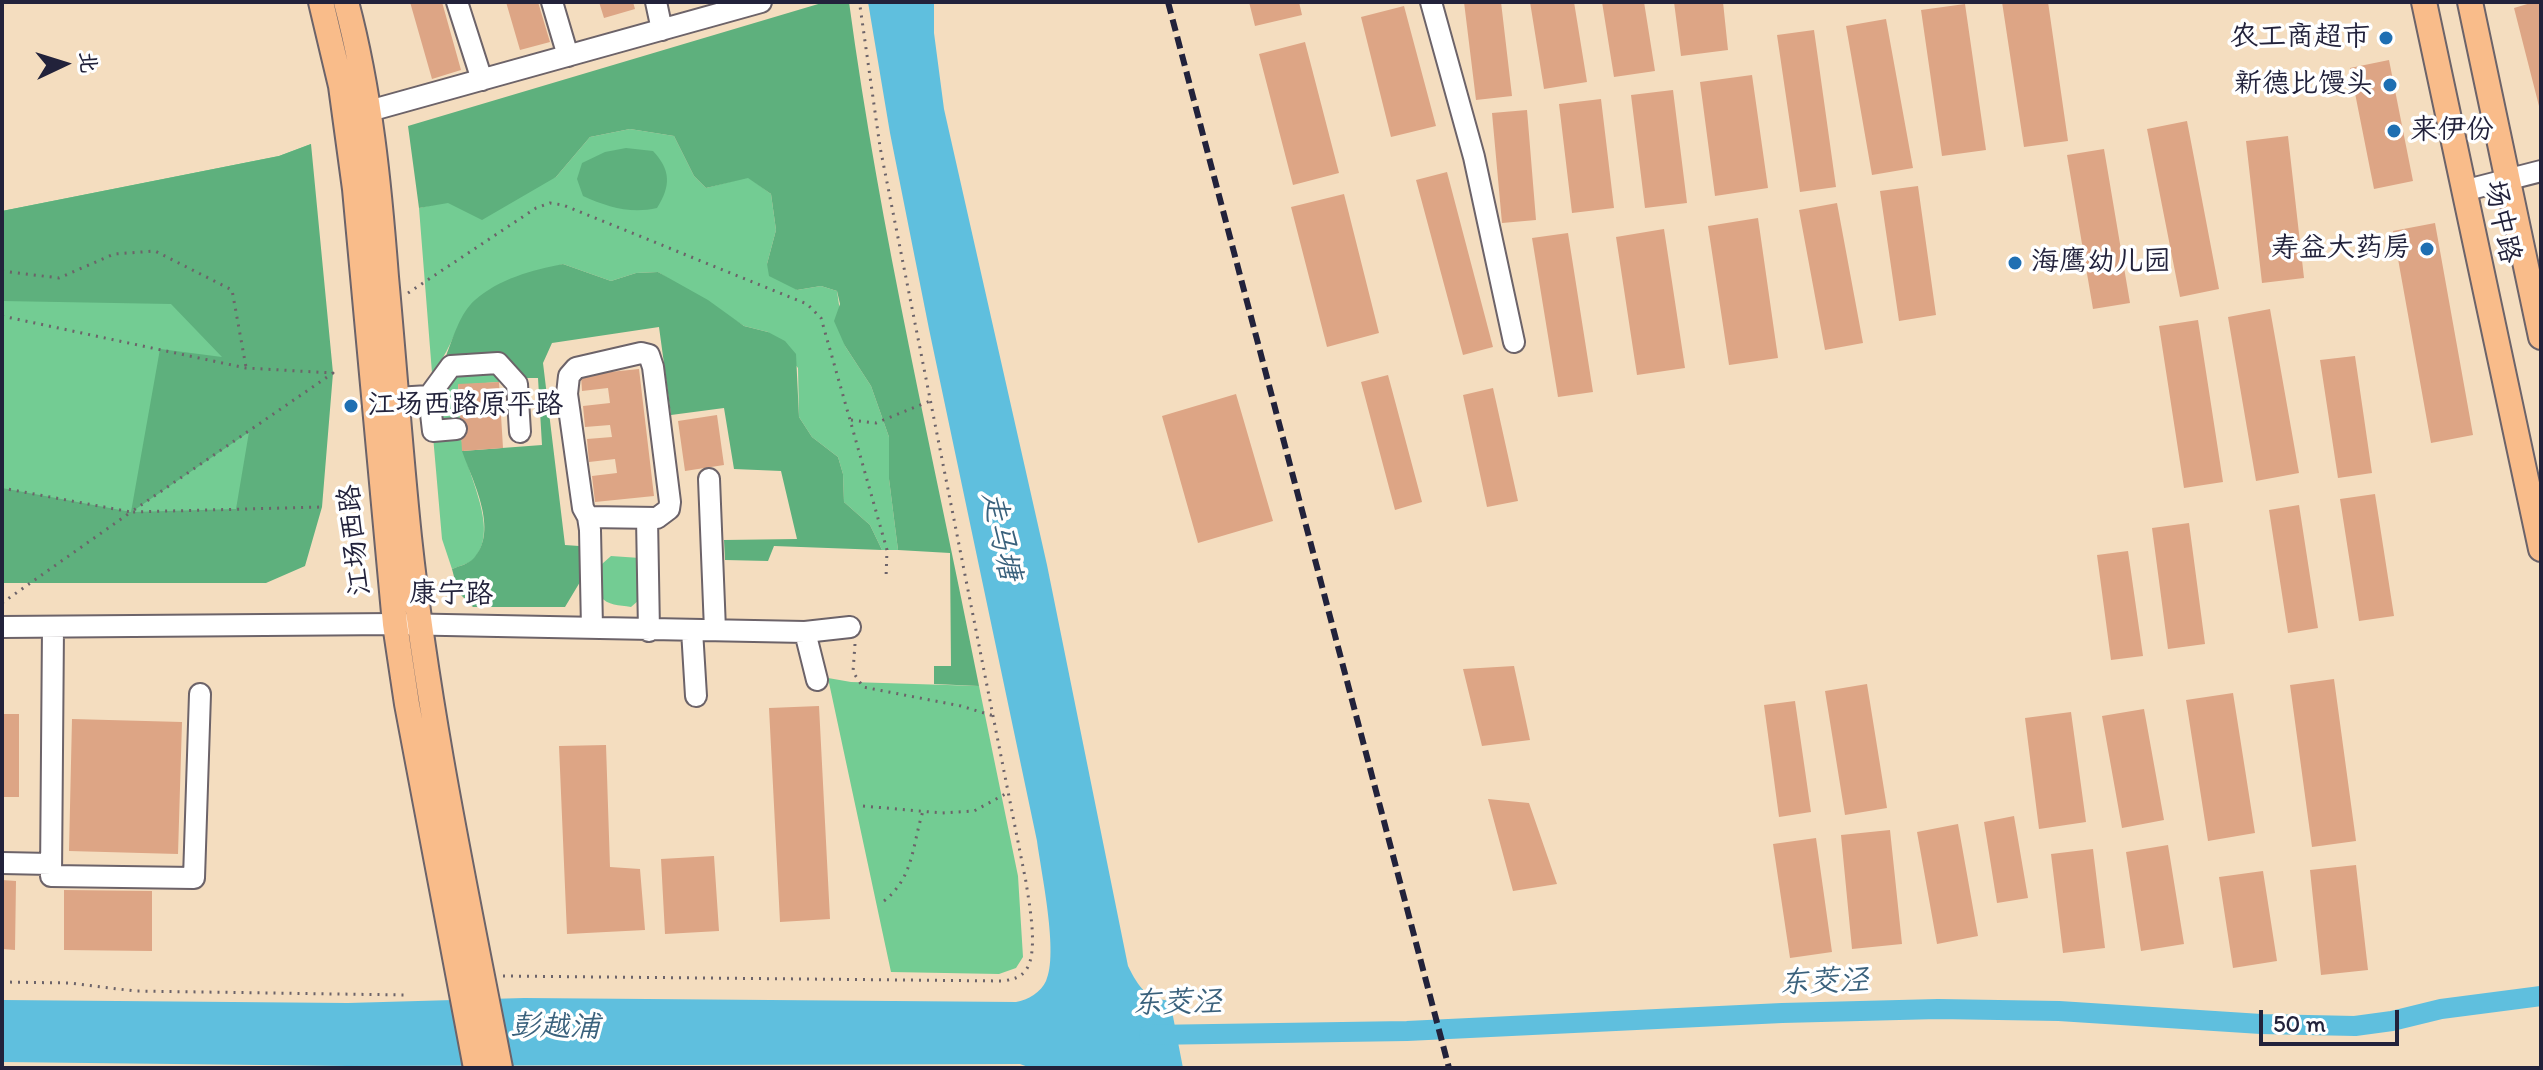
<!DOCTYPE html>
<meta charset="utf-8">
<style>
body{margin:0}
#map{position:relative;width:2543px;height:1070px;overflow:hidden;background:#f4ddbf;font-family:Itim,"LXGW WenKai TC",sans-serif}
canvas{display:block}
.frame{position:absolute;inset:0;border:4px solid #22223b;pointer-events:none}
.north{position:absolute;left:24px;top:24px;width:80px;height:80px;-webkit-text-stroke:6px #fff;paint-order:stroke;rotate:86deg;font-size:22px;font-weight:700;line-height:32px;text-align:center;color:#22223b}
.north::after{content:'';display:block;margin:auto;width:28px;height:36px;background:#22223b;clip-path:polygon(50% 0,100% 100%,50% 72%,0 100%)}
.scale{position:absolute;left:2259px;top:1010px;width:140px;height:36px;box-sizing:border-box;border:4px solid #22223b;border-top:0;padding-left:10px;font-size:24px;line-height:28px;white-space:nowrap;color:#22223b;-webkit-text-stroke:6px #fff;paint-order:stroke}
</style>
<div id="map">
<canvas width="2543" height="1070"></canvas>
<div class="frame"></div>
<div class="north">北</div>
<div class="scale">50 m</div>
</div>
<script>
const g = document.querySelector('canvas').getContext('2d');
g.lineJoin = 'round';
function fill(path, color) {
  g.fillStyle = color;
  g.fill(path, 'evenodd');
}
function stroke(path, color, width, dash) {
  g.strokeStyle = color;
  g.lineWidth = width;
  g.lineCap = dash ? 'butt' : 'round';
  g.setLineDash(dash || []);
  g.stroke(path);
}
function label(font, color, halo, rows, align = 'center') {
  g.font = font + ' Itim,"LXGW WenKai TC",sans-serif';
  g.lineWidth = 7;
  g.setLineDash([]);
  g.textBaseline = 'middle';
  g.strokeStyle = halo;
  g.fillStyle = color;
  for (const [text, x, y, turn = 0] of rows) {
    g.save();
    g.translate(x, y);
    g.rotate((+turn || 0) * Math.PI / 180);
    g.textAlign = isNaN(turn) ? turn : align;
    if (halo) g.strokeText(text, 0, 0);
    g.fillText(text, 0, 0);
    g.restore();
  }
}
fill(new Path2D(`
 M630,129L674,136L694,176L706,188L748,177L771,194L776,230L767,264L797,290L821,286L837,291L845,346L871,386L889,437V479L898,550H882L870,525L844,502L843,474L838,457L812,437L799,417L798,368L768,332L744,326L658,272L636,273L611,281L563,264C542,272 484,289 472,304C455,326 451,351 432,373L419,208L556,177L590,137Z
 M311,144L305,566L2,583V211L279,156Z
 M498,372L499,382L458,385L460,421L437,423L435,398L455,375Z
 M461,434C463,471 502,527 474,559C469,564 459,566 452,569L442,539L433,436Z
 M611,556L640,558L639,600L631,607C619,605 608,606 600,596L602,564Z
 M828,678L851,682L979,686L1018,876L1023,957L1016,968L999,974L891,972Z`), '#73cc93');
fill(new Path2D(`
 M825,2H849C880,232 934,458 979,686L934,684V666H951L950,553L898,550L889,479V437L871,386L845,346L834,321L840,304L837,291L821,286L797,290L769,276L767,264L776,230L771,194L748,178L706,188L694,176L674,136L630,129L590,137L556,177L482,220L448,203L419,208L408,126Z
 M311,144L333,373L322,507L305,566L266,583H2V488L131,512L160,349L222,357L171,304L2,301V211L279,156ZM249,432L236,509L133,512V511Z
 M626,148L653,151C671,170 671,186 657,208C631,214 607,207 583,196L577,179L582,163L605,152Z
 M563,264L611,281L636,273L658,272L708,300L744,326L768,332L785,341L796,354L799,417L812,437L838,457L843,474L844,502L870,525L882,550L774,546L768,561L725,560L724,540L797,539L781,471L734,469L724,408L671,415L659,327L552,343L543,363L565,545L579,546L580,582L565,607H473L458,592L452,569C459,566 469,564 474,558C499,530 473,482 462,451L542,445L538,378H521L512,363L499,353L446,356C453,338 460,313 475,300C499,279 532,270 563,264Z`), '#5eb07d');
fill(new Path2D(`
 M868,2H934V33L944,109L1047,565L1128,966C1139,988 1146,998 1170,1001L1183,1068H1031L1020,1064L347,1066L2,1062V1000L348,1003L524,998L1016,1002C1028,1000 1041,992 1046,981C1059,954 1041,872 1037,841L929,329L890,133Z`), '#5fbfde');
stroke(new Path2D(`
 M1149,1035L1407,1031L1782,1013L1938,1009L2059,1011L2261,1024L2355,1026L2392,1021L2441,1009L2541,996`), '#5fbfde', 20);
fill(new Path2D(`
 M410,2H442L461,70L432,79Z
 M506,2H538L550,42L520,50Z
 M599,2H633L635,9L604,18Z
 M1249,2H1299L1302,15L1255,26Z
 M1464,2H1501L1512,96L1476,100Z
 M1530,2H1574L1587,82L1544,89Z
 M1602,2H1644L1655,71L1614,77Z
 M1674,2H1723L1728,50L1681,56Z
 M2002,2H2048L2068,141L2024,147Z
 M2534,2H2541L2540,110L2514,8Z
 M1965,4L1986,150L1942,156L1921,10Z
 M1404,6L1436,126L1391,137L1361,17Z
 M1886,19L1913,168L1872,175L1846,26Z
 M1814,30L1836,187L1800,192L1777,35Z
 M1305,42L1339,173L1293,185L1259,54Z
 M2389,60L2413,181L2374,189L2350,68Z
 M1752,75L1768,188L1715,196L1700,82Z
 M1673,90L1687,203L1645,208L1631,95Z
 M1601,99L1614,208L1572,213L1559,104Z
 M1527,110L1536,220L1502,223L1492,113Z
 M2187,121L2219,289L2180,297L2147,129Z
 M2288,136L2304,278L2262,283L2246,141Z
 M2104,149L2130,303L2093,309L2067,155Z
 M1447,172L1493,347L1463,355L1416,180Z
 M1918,186L1936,315L1899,321L1880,191Z
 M1344,194L1379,333L1327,347L1291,207Z
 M1837,203L1863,343L1825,350L1799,210Z
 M1758,218L1778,358L1729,365L1708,226Z
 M2435,223L2473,435L2431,443L2393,231Z
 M1664,229L1685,368L1637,375L1616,237Z
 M1568,233L1593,392L1558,397L1532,238Z
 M2270,309L2299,473L2256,481L2228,317Z
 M2198,320L2223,482L2184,488L2159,326Z
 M2355,356L2372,473L2338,478L2320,360Z
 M639,369L654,496L595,502L592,476L617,473L615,459L589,462L587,439L612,437L610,425L585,427L583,406L610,403L608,388L582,391L581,375Z
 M1388,375L1422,502L1395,510L1361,382Z
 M499,382L503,448L462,451L458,384Z
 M1493,388L1518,501L1487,507L1463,395Z
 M1236,394L1273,521L1198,543L1162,416Z
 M717,415L724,465L685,471L678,421Z
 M2375,494L2394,616L2359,621L2340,499Z
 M2299,505L2318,628L2288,633L2269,510Z
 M2189,523L2205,644L2168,649L2152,528Z
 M2128,551L2143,656L2111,660L2097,555Z
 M1514,666L1530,740L1482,746L1463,669Z
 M2334,679L2356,841L2312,847L2290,685Z
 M1867,684L1887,808L1845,815L1825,691Z
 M2233,693L2255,833L2208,841L2186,700Z
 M1795,701L1811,812L1779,817L1764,705Z
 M819,706L830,919L780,922L769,708Z
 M2144,709L2164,820L2122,828L2102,716Z
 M2071,712L2086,822L2039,829L2025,718Z
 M2,714H19V797H2Z
 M72,719L182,722L178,854L69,851Z
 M606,745L610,867L640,869L645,930L567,934L559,746Z
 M1488,799L1529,803L1557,884L1513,891Z
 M2014,816L2028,898L1997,903L1984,822Z
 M1958,824L1978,936L1937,944L1917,832Z
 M1890,830L1902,944L1852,949L1841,835Z
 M1816,838L1832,952L1790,958L1773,844Z
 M2168,845L2184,944L2141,951L2126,852Z
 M2093,849L2105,948L2063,953L2051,854Z
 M714,856L719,931L665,934L661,859Z
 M2356,865L2368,970L2321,975L2310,870Z
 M2263,871L2277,961L2233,968L2219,877Z
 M2,880L16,881L15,950L2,949Z
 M64,890L152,891V951L64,950Z`), '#dda585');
const minor = new Path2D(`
 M457,2L482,80
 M552,2L568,56
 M656,2L662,30
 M1431,2L1474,157L1514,342
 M369,111L761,2
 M2463,191L2541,171
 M429,396L433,431L456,429
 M396,398L429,396L451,366L498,363L517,384L520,432
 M709,479L715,630
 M588,517L657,518L669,509L670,502L653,367L649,355L641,353L576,368L569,376L567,394L583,508L588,517L590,530L592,628
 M647,518L649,631
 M2,627L395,624L805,632L850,627
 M53,627L51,876L194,878L200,694
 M692,630L696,696
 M805,632L817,680
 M2,863L51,864`);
const major = new Path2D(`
 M321,2L341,86L355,189L395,624L407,704L476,1068
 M346,2C370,92 379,185 386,277C394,364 400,450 409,537C428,715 466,892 500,1068
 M2424,2L2541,549
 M2470,2L2541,337`);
stroke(minor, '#6c6369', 24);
stroke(major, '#6c6369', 28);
stroke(new Path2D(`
 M2,271L59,278L114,254L155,251L232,290L246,367
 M408,293L536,208L550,203L563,205L807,304L821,318L887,550L886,578
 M2,316L246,368L333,373L131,512L2,488
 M851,420L876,423L930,401
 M2,603L131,512L322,507
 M855,644L853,672L863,687L961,706L994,716
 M863,806L942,813L974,811L1009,792
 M884,901C914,877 912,846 923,811
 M503,976L1004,981C1013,979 1020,978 1026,970C1039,952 1029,903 1026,882L880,147L860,6
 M2,982L69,983L135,991L405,995`), '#6c6369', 3, [2, 6]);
stroke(minor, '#fff', 20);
stroke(major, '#f9bc8a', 24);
stroke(new Path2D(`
 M1168,2L1449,1068`), '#22223b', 6, [12, 6]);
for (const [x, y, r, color] of [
 [2386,38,8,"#1f6fb2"],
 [2390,85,8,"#1f6fb2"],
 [2394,131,8,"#1f6fb2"],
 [2427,249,8,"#1f6fb2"],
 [2015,263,8,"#1f6fb2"],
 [351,406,8,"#1f6fb2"]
]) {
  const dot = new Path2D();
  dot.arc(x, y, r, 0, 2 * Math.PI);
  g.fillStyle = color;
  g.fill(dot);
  stroke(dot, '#fff', 3);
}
label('28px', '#22223b', '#fff', [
 ["农工商超市",2370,38],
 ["新德比馒头",2374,85],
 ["来伊份",2410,131,"left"],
 ["寿益大药房",2411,249],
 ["海鹰幼儿园",2031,263,"left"],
 ["江场西路原平路",367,406,"left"]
], 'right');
label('28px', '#22223b', '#fff', [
 ["场中路",2501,222,78],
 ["江场西路",356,540,-96],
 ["康宁路",451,595,1]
]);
label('italic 30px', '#3a617c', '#fff', [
 ["走马塘",1000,536,78],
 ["东茭泾",1824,983,-2],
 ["东茭泾",1177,1004,-1],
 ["彭越浦",555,1028,1]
]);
</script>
